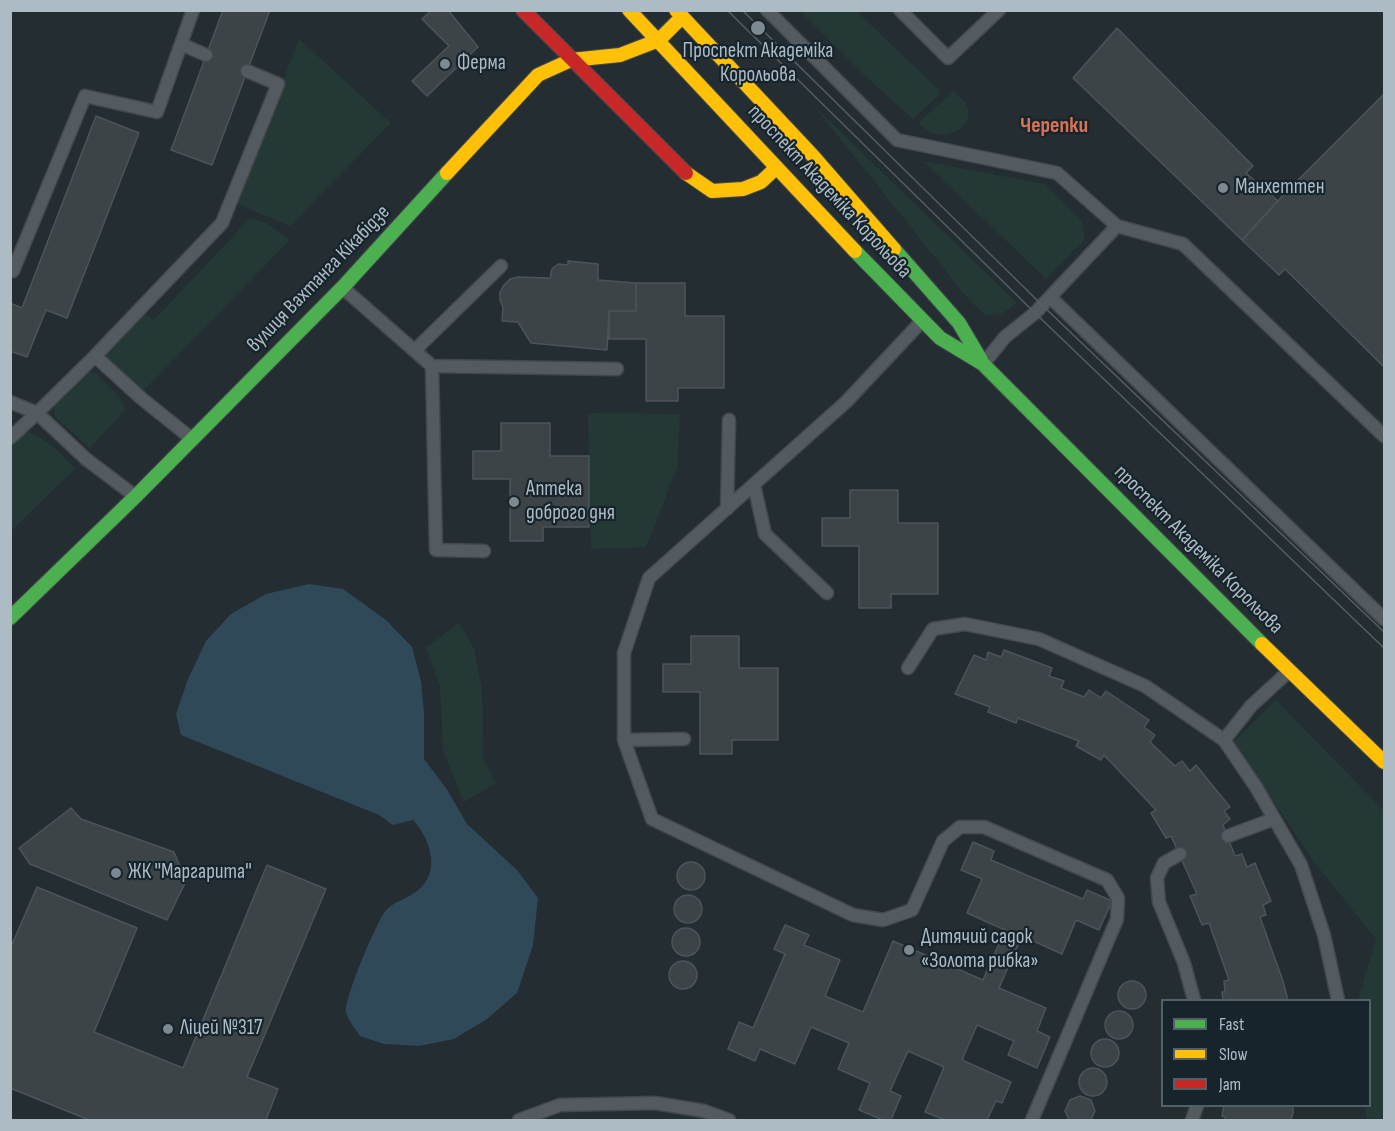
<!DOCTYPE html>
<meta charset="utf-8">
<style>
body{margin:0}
#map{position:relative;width:1395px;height:1131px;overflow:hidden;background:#242d31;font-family:"Sofia Sans Condensed",sans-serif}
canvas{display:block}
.frame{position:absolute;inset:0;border:12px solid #acbbc4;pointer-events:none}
.legend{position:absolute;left:1161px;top:999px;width:210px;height:108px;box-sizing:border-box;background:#18242b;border:2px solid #536068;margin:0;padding:8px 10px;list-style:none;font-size:18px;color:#acbbc4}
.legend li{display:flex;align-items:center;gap:12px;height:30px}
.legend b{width:30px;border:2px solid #536068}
</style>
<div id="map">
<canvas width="1395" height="1131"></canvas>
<div class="frame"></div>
<ul class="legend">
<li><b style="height:8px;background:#4caf50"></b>Fast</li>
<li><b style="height:8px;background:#ffc107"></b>Slow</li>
<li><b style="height:8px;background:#c62828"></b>Jam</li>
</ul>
</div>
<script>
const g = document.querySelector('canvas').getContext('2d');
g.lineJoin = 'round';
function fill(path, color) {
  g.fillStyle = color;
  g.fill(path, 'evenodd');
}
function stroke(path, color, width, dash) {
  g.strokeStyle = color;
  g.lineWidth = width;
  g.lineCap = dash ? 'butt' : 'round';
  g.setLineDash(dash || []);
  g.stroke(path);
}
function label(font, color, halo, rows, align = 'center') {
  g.font = font + ' "Sofia Sans Condensed",sans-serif';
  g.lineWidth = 4.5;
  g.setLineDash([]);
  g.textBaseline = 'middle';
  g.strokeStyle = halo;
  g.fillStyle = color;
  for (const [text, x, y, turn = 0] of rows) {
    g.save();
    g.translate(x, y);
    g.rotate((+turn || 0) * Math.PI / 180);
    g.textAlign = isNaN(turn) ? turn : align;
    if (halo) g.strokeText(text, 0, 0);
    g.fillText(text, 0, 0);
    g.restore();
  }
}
fill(new Path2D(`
 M800,11H856L938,89L940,94L913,119L864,75Z
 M299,39L391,123L290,226L235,203Z
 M954,91C958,95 965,101 967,106C976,127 946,141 930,132C926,130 922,126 918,123Z
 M814,106L1017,303L1003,313L986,316L969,300Z
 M923,161L1045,184L1083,223L1084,240L1046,279Z
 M250,218L266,223L290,240L142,392L104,356L142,311L154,320Z
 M86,373H96L120,397L125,410L90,448L55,417L54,404Z
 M588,413L680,414L677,468L646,547L591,549Z
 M19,429C44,435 58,451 75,469L11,531V438Z
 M459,623L473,646L482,689L483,758L496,783L464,802L443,749L440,686L426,648Z
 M1276,700L1384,811V1120H1367L1365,1106H1370V1000H1358L1376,939L1311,858L1234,741Z`), '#243936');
fill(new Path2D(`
 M309,584L343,589L386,620L412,647L421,681L424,712V759L446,788L467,824L517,870L538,898L533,945L517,993L487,1019L454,1039L419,1046L384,1044L360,1036C356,1030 348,1020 346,1012C344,999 375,926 384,913C391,903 401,901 411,895C442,878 433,842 413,820L393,825L379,815L181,735L176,714L188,679L206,641L231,614L266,594Z`), '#2f4958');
const building = new Path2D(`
 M223,10H270L212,165L171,150Z
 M432,10H448L478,47L427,96L412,81L449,46L422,19Z
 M1117,28L1253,166L1246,173L1278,201L1242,240L1073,78Z
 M1384,94V367L1285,269L1279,275L1242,240L1286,192Z
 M96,116L139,133L67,318L46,310L27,357L10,351V303L22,308Z
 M568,261L598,264V280L636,283V311H609L607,350L531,343L518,322L502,321L503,307L500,300V292L504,285L510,279L518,277L550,278L552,269L558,264L568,265Z
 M636,283H685V316H724V388H678V401H646V339H609V311H636Z
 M501,423H550V456H589V527H543V541H510V479H473V451H501Z
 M850,490H898V523H938V594H891V608H859V546H822V518H850Z
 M691,636H739V668H778V740H732V754H700V692H663V664H691Z
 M1004,650L1052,668L1049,676L1064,681L1061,688L1084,697L1089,690L1101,698L1106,691L1149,720L1144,727L1155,735L1150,742L1175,766L1182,761L1190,771L1196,765L1230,807L1224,811L1230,819L1223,825L1235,856L1242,854L1247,867L1255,863L1271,901L1263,905L1266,915L1260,917L1283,981L1288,1000H1223L1222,992H1225L1224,981L1229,980L1209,923L1202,925L1190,896L1197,894L1171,836L1166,838L1151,813L1156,810L1104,755L1101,760L1076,746L1079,741L1018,718L1016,723L988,712L990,707L955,694L974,655L986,660L988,652L1001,657Z
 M71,808L81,819L174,852L186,881L167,920L30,864L19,848Z
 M973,842L994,851L991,860L1083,899L1087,890L1112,901L1099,930L1076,920L1062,954L1022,936L999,988L1046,1008L1037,1031L1050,1037L1037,1068L1008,1055L1014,1041L977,1025L962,1060L1011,1082L1002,1103L996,1101L987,1120H945L925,1112L944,1067L908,1051L890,1091L901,1096L891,1120H883L859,1110L870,1083L838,1069L849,1043L811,1027L795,1064L760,1049L755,1061L728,1049L739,1022L753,1028L785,954L774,949L785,925L809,935L804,945L840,960L825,996L863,1012L893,941L983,980L1005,930L967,913L982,879L961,870Z
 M677 876a14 14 0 1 1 28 0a14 14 0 1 1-28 0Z
 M267,865L326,889L247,1077L278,1089L266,1120H89L10,1088V949L37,887L137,928L94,1032L183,1068Z
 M674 909a14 14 0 1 1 28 0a14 14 0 1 1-28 0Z
 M672 942a14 14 0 1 1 28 0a14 14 0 1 1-28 0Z
 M669 975a14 14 0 1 1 28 0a14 14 0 1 1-28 0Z
 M1118 995a14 14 0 1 1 28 0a14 14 0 1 1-28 0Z
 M1105 1025a14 14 0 1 1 28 0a14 14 0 1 1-28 0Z
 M1091 1053a14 14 0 1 1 28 0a14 14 0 1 1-28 0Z
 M1079 1082a14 14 0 1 1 28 0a14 14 0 1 1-28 0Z
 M1080,1096L1091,1100L1095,1111L1091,1120H1069L1065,1111L1070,1100Z
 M1224,1106H1293V1113L1291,1120H1225V1117L1222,1116Z`);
fill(building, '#3c4448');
stroke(building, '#4b545a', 1.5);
const lane = new Path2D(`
 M767,10L897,140L1057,173L1117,226
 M900,10L948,58L999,10
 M181,44L206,55
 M10,270L13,271L85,96L157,112L193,10
 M343,288L432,366L436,550L484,551
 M1050,297L1384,619
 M415,350L501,266
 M95,356L141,398L192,439
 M984,363L1005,337L1035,313L1117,226L1183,244L1384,436
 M432,366L617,369
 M10,402L37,413L10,438
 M754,485L765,534L827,593
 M135,496L86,459L37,413L95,356L222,223L278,84L247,71
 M727,509L729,420
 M908,668L933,629L965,624L1039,639L1145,686L1224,740
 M1288,672L1251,706L1224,740L1256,787L1301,865L1324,935L1338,1000
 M684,739L624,740V653L649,578L846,402L921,322
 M624,740L652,819L853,915L883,920L912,910L943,841L960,827H984L1107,880L1118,898L1117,919L1032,1120
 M1228,836L1274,819
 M1180,854L1164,863L1157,878L1159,902L1184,963L1194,1000
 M519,1120L560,1105L655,1103L704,1111L729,1120
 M1192,1120L1197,1106`);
const fast = new Path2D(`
 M894,249L959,323L981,360
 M855,251L940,338L983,364L1262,644
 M10,618L136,496L343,287L447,173`);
const slow = new Path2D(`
 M629,10L855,251
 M676,10L813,156L894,249
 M447,173L538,75L571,60L620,55L659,40L682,17
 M686,173L712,191L743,189L761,182L776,168
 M1262,644L1384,762`);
const jam = new Path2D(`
 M523,10L686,173`);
stroke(lane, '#42484c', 15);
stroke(fast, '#42484c', 16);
stroke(slow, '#42484c', 16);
stroke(jam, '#42484c', 16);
stroke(lane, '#545b60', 12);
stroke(fast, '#4caf50', 14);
stroke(slow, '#ffc107', 14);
stroke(jam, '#c62828', 14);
stroke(new Path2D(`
 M727,10L1035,313L1384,648
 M742,10L1042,305L1384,632`), '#575e63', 1.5);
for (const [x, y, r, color] of [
 [758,28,8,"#7c8991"],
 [445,64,6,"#7c8991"],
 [1223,188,6,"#7c8991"],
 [514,502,6,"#7c8991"],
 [116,873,6,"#7c8991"],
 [909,950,6,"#7c8991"],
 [168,1029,6,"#7c8991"]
]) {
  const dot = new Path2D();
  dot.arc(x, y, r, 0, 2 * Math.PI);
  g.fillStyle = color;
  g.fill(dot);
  stroke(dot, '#18242b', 2);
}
label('21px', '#acbbc4', '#18242b', [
 ["Проспект Академіка",758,52,"center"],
 ["Корольова",758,76,"center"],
 ["Ферма",457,64],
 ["Манхеттен",1235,188],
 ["Аптека",526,490],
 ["доброго дня",526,514],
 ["ЖК ''Маргарита''",128,873],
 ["Дитячий садок",921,938],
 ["«Золота рибка»",921,962],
 ["Ліцей №317",180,1029]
], 'left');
label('21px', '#acbbc4', '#18242b', [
 ["проспект Академіка Корольова",829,192,47],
 ["вулиця Вахтанга Кікабідзе",319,279,-46],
 ["проспект Академіка Корольова",1198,550,45]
]);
label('bold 22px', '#d57257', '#18242b', [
 ["Черепки",1054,126]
]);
</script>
